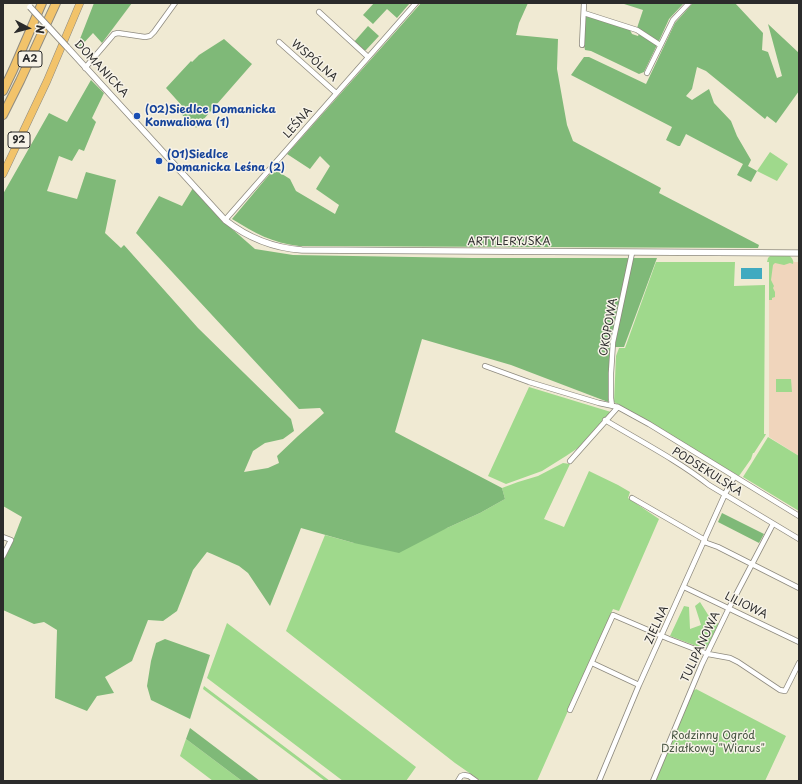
<!DOCTYPE html>
<meta charset="utf-8">
<style>
body{margin:0}
#map{position:relative;width:802px;height:784px;overflow:hidden;background:#f0ead3;font-family:"Playpen Sans",sans-serif}
canvas{display:block}
.frame{position:absolute;inset:0;border:4px solid #2b2b2b;pointer-events:none}
.north{position:absolute;left:8px;top:8px;width:40px;height:40px;-webkit-text-stroke:3px #f7f3e8;paint-order:stroke;rotate:96deg;font-size:11px;font-weight:700;line-height:16px;text-align:center;color:#2b2b2b}
.north::after{content:'';display:block;margin:auto;width:14px;height:18px;background:#2b2b2b;clip-path:polygon(50% 0,100% 100%,50% 72%,0 100%)}
</style>
<div id="map">
<canvas width="802" height="784"></canvas>
<div class="frame"></div>
<div class="north">N</div>
</div>
<script>
const g = document.querySelector('canvas').getContext('2d');
g.lineJoin = 'round';
function fill(path, color) {
  g.fillStyle = color;
  g.fill(path, 'evenodd');
}
function stroke(path, color, width, dash) {
  g.strokeStyle = color;
  g.lineWidth = width;
  g.lineCap = dash ? 'butt' : 'round';
  g.setLineDash(dash || []);
  g.stroke(path);
}
function label(font, color, halo, rows, align = 'center') {
  g.font = font + ' "Playpen Sans",sans-serif';
  g.lineWidth = 3;
  g.setLineDash([]);
  g.textBaseline = 'middle';
  g.strokeStyle = halo;
  g.fillStyle = color;
  for (const [text, x, y, turn = 0] of rows) {
    g.save();
    g.translate(x, y);
    g.rotate((+turn || 0) * Math.PI / 180);
    g.textAlign = isNaN(turn) ? turn : align;
    if (halo) g.strokeText(text, 0, 0);
    g.fillText(text, 0, 0);
    g.restore();
  }
}
fill(new Path2D(`
 M772,258L792,259L794,262H799V456L769,437V261Z`), '#f0d5bc');
fill(new Path2D(`
 M770,152L788,164L777,181L757,171Z
 M770,256H790C792,258 794,261 793,264L790,263L784,265L775,263L773,265L771,280L774,286L773,288L775,292V297L772,298V300H769V262H767L768,258Z
 M656,262H735L734,286L765,285L764,434H766L765,436L754,453H753L751,459L739,476L614,402L616,356L619,348H625Z
 M776,379H791L792,392H776Z
 M529,387L611,412L578,448L566,456L542,471L506,484L488,476Z
 M768,437L799,456V511L743,477Z
 M563,463L570,464L544,519L564,527L589,471L618,485L630,492L628,498L659,519L619,611L613,609L537,781H481L455,763L286,631L325,535L354,543L447,528L480,513L505,499L502,488L518,482L538,476Z
 M700,602L712,621L721,625L707,648L704,649L670,636L684,606L689,607L690,629L701,625L695,606Z
 M227,623L416,767L406,781H343L207,678Z
 M204,686L330,781H325L203,689Z
 M696,689L786,736L765,781H654L693,690H695Z
 M186,739L242,781H213L180,756Z`), '#9fd98c');
fill(new Path2D(`
 M94,3H132L102,43L93,33L80,47L78,44Z
 M374,3H410L397,18L387,9L373,24L363,15Z
 M421,3H528L519,23L516,35L558,39L557,69L567,125L573,141L661,188L659,193L759,245L758,248L299,246C272,243 255,233 232,219L274,169L290,179L296,191L335,214L339,205L316,189L330,166L320,156L310,169L287,154Z
 M621,3H684L669,19L659,41L656,40L637,28L643,10Z
 M693,3H735L763,33L762,50L768,52L777,78L782,76L768,24L799,53V91L776,123L767,116L765,119L706,71L697,67L692,89L686,96L692,100L709,89L714,103L731,121L737,136L751,160L748,166L757,171L751,182L737,175L743,164L686,134L680,146H678L666,140L672,127L571,75L584,57H589L646,84L675,23Z
 M588,16L630,30L632,34L638,36L639,34L657,45L644,72L639,74L591,51L585,50L584,45V18Z
 M368,26L379,36L366,50L364,51L354,42Z
 M224,39L252,64L196,128L195,126L180,113L184,108L166,88L191,61L192,62L199,55Z
 M91,80L104,93L92,118L96,122L84,151L79,149L72,161L59,156L47,191L77,199L86,172L116,180L105,233L121,248L124,245L198,328L291,419L294,431L283,439L265,443L253,451L244,472L268,468L279,463L277,456L298,436L324,413L320,408L299,409L136,233L159,196L182,206L193,188L223,221L255,249L293,255L472,258H657L624,347H611L609,372L608,402L511,365L422,339L395,432L502,488L505,499L480,513L447,528L399,553L354,543L301,528L270,606L248,573L239,566L212,554L207,552L193,570L177,611L163,621L148,620L132,661L105,677L114,693L97,696L87,711L55,698L57,630L44,622L34,624L3,610V561L12,543L22,517L3,506V194L49,113L67,122Z
 M722,513L764,534L759,543L718,522Z
 M165,639L210,655L190,719L151,700L147,686L151,661L156,643Z
 M190,728L260,781H242L186,739Z`), '#7fb978');
fill(new Path2D(`
 M741,268H762V279H741Z`), '#40aac0');
const minor = new Path2D(`
 M319,12L368,57
 M584,13L637,30L660,45
 M279,42L336,93
 M582,45L584,3
 M85,68L114,34L118,33L145,37L150,36L154,32L175,3
 M647,73L673,20L689,3
 M225,220L416,3
 M485,366L529,382L599,403L618,407L649,424L799,516
 M612,406L611,398V373L613,342L632,253
 M605,420C640,441 677,460 709,485L799,539
 M570,461L618,407
 M632,498L705,540
 M3,537L11,540L3,556
 M704,542L718,547L799,588
 M684,587L799,642
 M592,663L639,685
 M570,710L613,615L669,639L708,654L730,658L738,662L780,690L785,691L799,663
 M458,781L461,776L464,775L469,776L476,781
 M599,781L639,685L725,494L734,477
 M653,781L702,664L729,608L773,524`);
const tertiary = new Path2D(`
 M67,47L225,220C248,238 273,248 302,250L799,253`);
const primary = new Path2D(`
 M3,174L47,81L80,3`);
const motorway = new Path2D(`
 M3,91L13,70L42,3
 M3,115L20,81L56,3`);
stroke(minor, '#8e8a7f', 6);
stroke(tertiary, '#8e8a7f', 7);
stroke(primary, '#8e8a7f', 8);
stroke(motorway, '#8e8a7f', 10);
stroke(minor, '#fff', 4.5);
stroke(tertiary, '#fff', 5.5);
stroke(primary, '#f2c36a', 7);
stroke(motorway, '#f2c36a', 8);
const tertiaryBridge = new Path2D(`
 M30,7L67,47`);
stroke(tertiaryBridge, '#8e8a7f', 7, []);
stroke(tertiaryBridge, '#fff', 5.5);
for (const [x, y, r, color] of [
 [137,116,4,"#1a4fb4"],
 [159,161,4,"#1a4fb4"]
]) {
  const dot = new Path2D();
  dot.arc(x, y, r, 0, 2 * Math.PI);
  g.fillStyle = color;
  g.fill(dot);
  stroke(dot, '#f7f3e8', 1.5);
}
for (const [x, y, w] of [
 [30,59,24],
 [19,140,22]
]) {
  const box = new Path2D();
  box.roundRect(x - w / 2, y - 8, w, 16, 3);
  g.fillStyle = '#f7f3e8';
  g.fill(box);
  stroke(box, '#2b2b2b', 1);
}
label('bold 10px', '#2b2b2b', null, [
 ["A2",30,59],
 ["92",19,140]
]);
label('11px', '#2b2b2b', '#f7f3e8', [
 ["WSPÓLNA",314,61,41],
 ["DOMANICKA",101,69,47],
 ["LEŚNA",298,123,-49],
 ["ARTYLERYJSKA",509,242],
 ["OKOPOWA",609,327,-80],
 ["PODSEKULSKA",707,472,32],
 ["LILIOWA",746,606,26],
 ["ZIELNA",657,625,-66],
 ["TULIPANOWA",701,647,-65]
]);
label('bold 11px', '#164399', '#f7f3e8', [
 ["(02)Siedlce Domanicka",145,110],
 ["Konwaliowa (1)",145,123],
 ["(01)Siedlce",167,155],
 ["Domanicka Leśna (2)",167,168]
], 'left');
label('11px', '#485643', '#f7f3e8', [
 ["Rodzinny Ogród",713,736],
 ["Działkowy \"Wiarus\"",713,749]
]);
</script>
